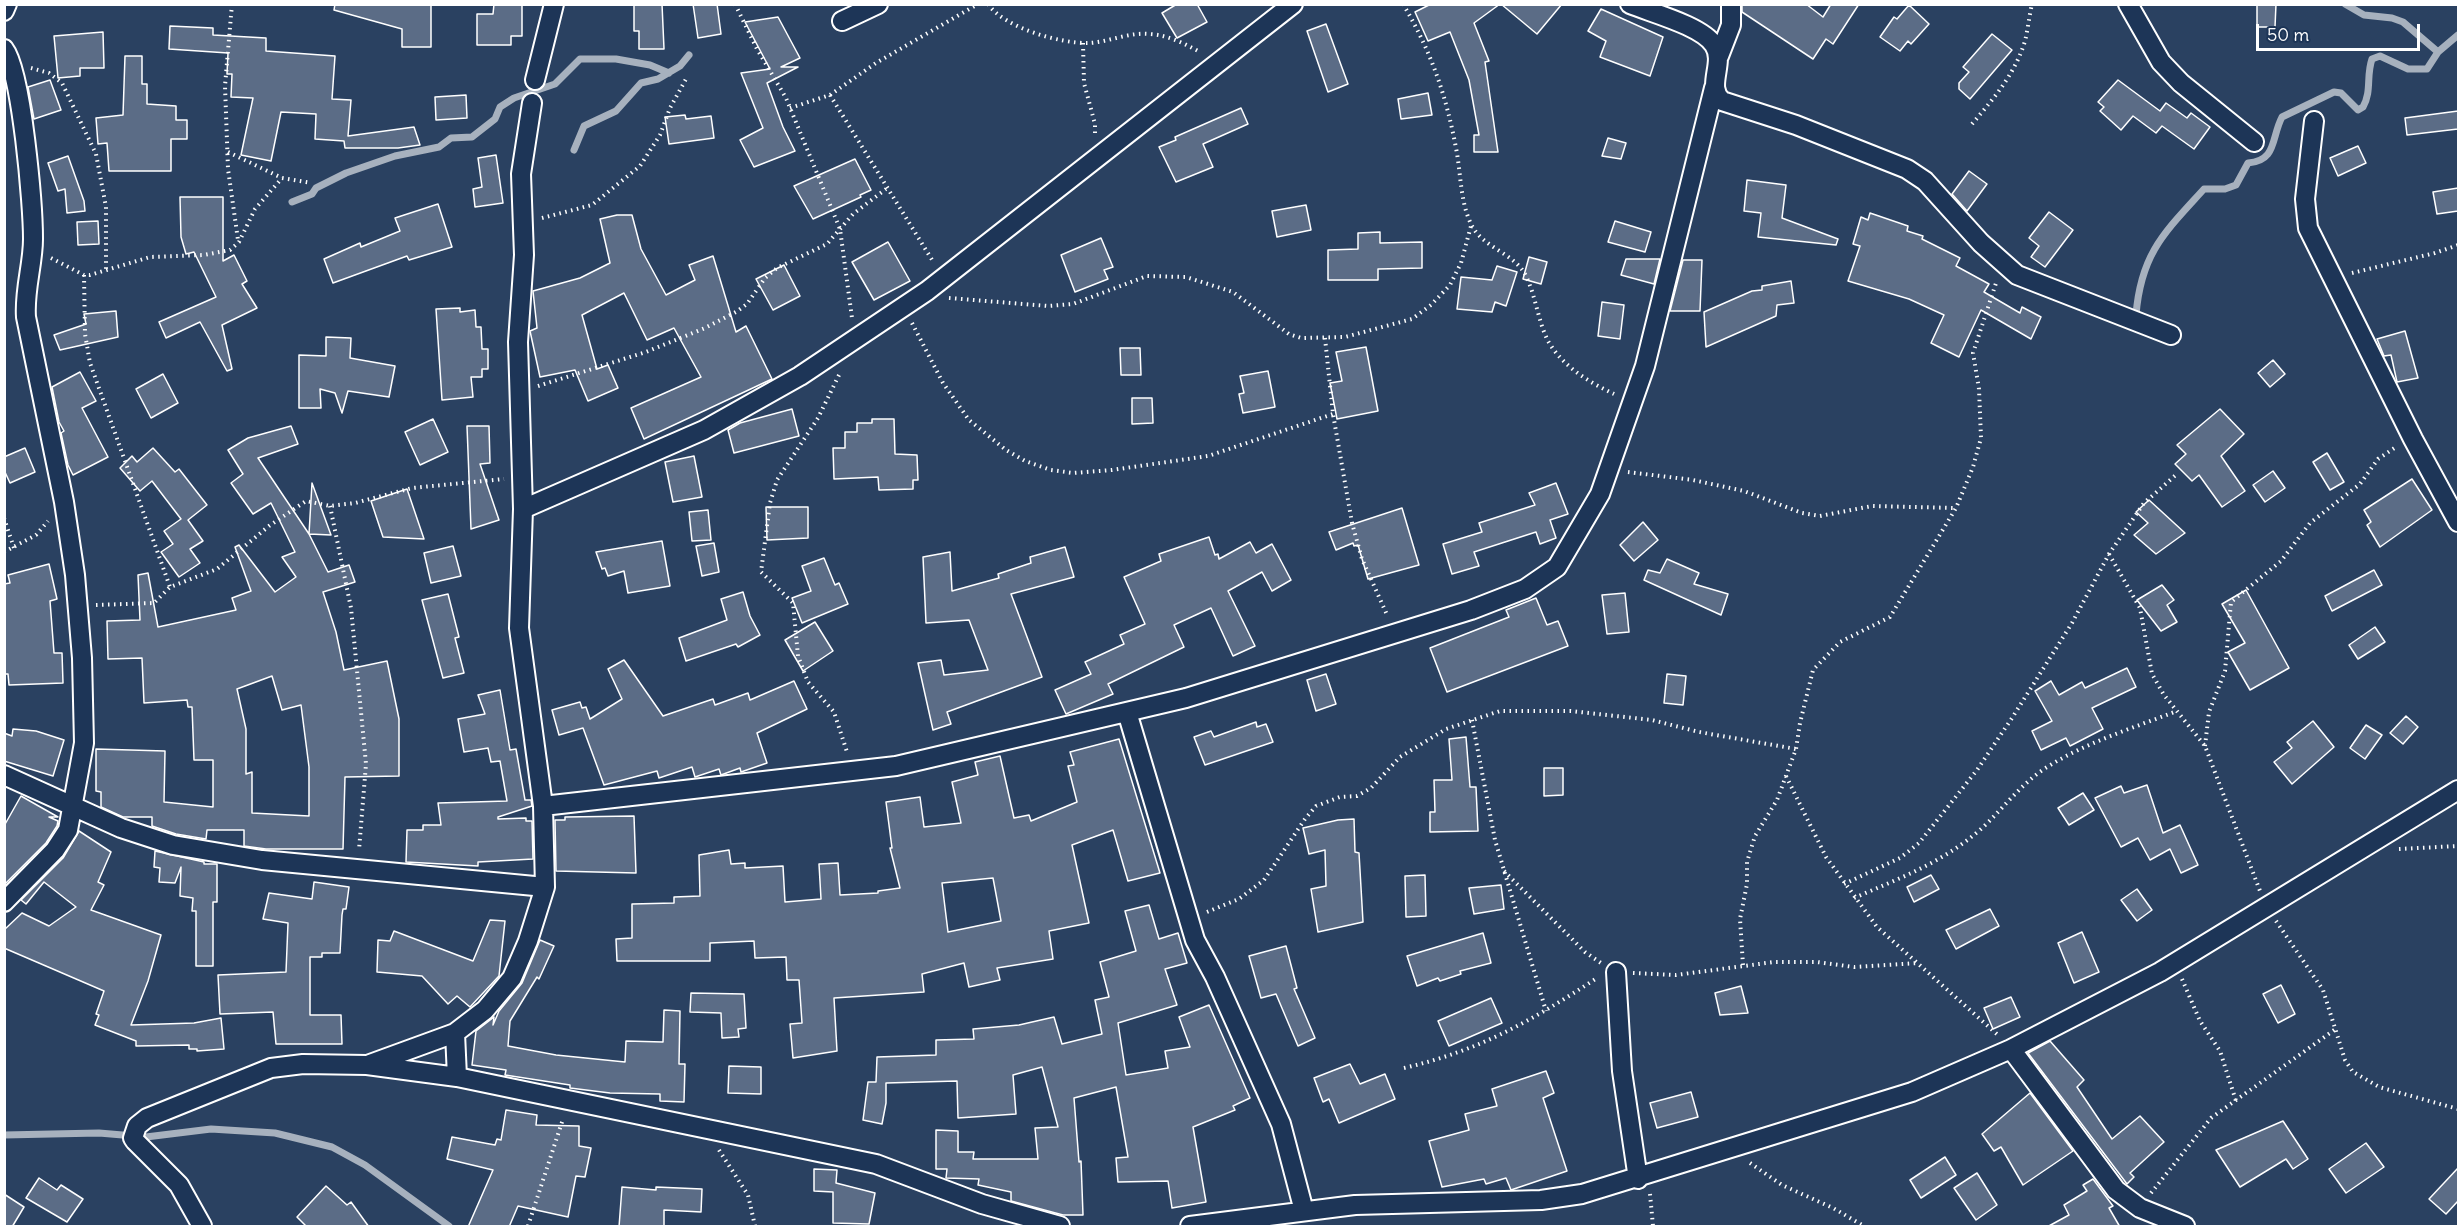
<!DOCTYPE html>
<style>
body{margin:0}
#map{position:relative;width:2463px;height:1231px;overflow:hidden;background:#2a4161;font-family:Delius,sans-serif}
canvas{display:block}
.frame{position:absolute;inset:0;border:6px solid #fff;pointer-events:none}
.scale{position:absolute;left:2256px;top:24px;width:164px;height:27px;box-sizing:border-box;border:3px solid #fff;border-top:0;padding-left:8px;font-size:18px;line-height:21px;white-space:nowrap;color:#fff;-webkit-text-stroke:4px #1d3557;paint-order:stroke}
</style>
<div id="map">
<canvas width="2463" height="1231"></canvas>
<div class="frame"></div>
<div class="scale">50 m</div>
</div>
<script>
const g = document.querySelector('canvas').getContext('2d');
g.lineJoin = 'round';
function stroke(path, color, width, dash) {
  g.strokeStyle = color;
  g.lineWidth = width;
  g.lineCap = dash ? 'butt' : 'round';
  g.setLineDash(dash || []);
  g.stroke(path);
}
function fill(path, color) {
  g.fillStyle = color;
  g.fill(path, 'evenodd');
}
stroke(new Path2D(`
 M2345,4L2364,15L2392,18L2403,22L2438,52
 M574,150L584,126L616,111L641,83L658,79L680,66L689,55
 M292,202L312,194L316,188L346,173L395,156L439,147L451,138L472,137L495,119L500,107L514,98L555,84L580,59H616L650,65L669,73
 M2136,315C2141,253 2165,232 2204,189H2225L2236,185L2248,163C2277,161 2271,138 2282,117L2334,92L2341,93L2358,110L2363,107C2372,91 2366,76 2372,59L2380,56L2408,69H2427L2438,52L2458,35
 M4,1135L99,1133L146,1137L211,1129L275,1133L332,1147L365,1165L449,1226`), '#a7b1be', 7);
const building = new Path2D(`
 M335,4H431V47H402V29L334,10Z
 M494,4H522V36H511V45H477V14H493Z
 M634,4H662L664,49H639V31H634Z
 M693,4H717L721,34L698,38Z
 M1177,4H1197L1207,22L1177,38L1162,13Z
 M1431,4H1500L1474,23L1489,61L1485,62L1498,152H1474V135H1479L1469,80L1450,32L1428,41L1415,12Z
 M1501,4H1562L1537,34Z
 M1742,4H1806L1823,17L1831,4H1859L1833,44L1826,39L1813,59L1742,12Z
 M2257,4H2276L2275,27H2257Z
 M1909,5L1929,24L1911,44L1908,41L1900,51L1880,37L1894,17L1897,19Z
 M1601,9L1663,37L1650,76L1600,57L1606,41L1588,31Z
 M778,17L800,58L781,67H798L767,83L783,127L795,151L754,167L740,140L763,128L741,73L770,69L745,22Z
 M1326,24L1348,84L1328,92L1307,31Z
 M170,26L213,28V35L266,38V51L335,56L332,99L351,100L348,136L414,127L420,145L398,148H345L344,141L315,139L316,114L281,112L271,161L241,155L253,98L231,97L232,74H227L228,53L169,49Z
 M103,32L104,68H80V76L58,78L54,36Z
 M1992,34L2012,50L1970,99L1959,89V83L1969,72L1963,67Z
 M125,56H142V84H147V104L176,106V120H187V139H171V171H109L107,143L98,144L96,118L123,115Z
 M50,80L61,110L34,119L28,87Z
 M2118,80L2160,111L2166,103L2187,118L2191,113L2210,127L2194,149L2162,126L2156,133L2133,116L2121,130L2100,111L2104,107L2098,102Z
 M1428,93L1432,115L1401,119L1398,99Z
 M466,95L467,118L436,120L435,97Z
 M1241,108L1248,124L1203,144L1213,167L1176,182L1159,147L1176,140L1175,137Z
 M2458,111V129L2407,135L2405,118Z
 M685,115L686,119L711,116L714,138L669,144L665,117Z
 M1608,138L1626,143L1621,159L1602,156Z
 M2358,146L2366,163L2338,176L2330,158Z
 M496,155L503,203L475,207L473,189L482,187L478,158Z
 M68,156L84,201L85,211L67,213L65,189L58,191L48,163Z
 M855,159L871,190L860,195L861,197L813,219L794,186Z
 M1969,171L1987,184L1967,211L1952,194Z
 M1747,180L1786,185L1782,218L1838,239L1836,245L1758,237L1761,213L1744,211Z
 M2458,188V211L2437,214L2433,192Z
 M180,197H223V261L234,255L247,281L242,284L257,308L222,325L232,369L227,371L200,322L166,338L159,322L216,297L194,252L186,254L181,237Z
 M438,204L452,247L409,260L407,256L333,283L324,259L360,243L361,247L400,231L395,218Z
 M1306,205L1311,230L1277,237L1272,211Z
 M2049,212L2073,230L2045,267L2031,257L2039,246L2029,238Z
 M1870,213L1908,226L1907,231L1923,236L1922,239L1960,258L1956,266L1989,284L1984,292L2020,313L2022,307L2041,317L2031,339L1981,310L1959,357L1931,343L1944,315L1909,299L1848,281L1860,246L1853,244L1861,217L1868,220Z
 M617,215H632L641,249L666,295L695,280L689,265L713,256L736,332L746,326L772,379L644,439L631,408L701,377L674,328L647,340L624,293L582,315L597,369L608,365L618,388L588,401L575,370L540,377L530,331L537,328L533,291L580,278L610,263L600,219Z
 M98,221L99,244L78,245L77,222Z
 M1615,221L1651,232L1645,252L1608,242Z
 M1380,232V243L1422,242V268L1378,269V280H1328V250L1358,249V233Z
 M1101,238L1113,267L1104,270L1108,279L1075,292L1061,255Z
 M888,242L910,281L874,300L852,262Z
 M1529,257L1547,262L1541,284L1523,279Z
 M1626,259H1660L1654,284L1621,275Z
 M1683,260H1702L1700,311H1670Z
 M784,265L800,296L773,310L756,279Z
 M1497,266L1517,272L1506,306L1495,302L1492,312L1457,309L1461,277L1492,280Z
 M1791,281L1794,303L1777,305L1776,316L1706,347L1704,312L1752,291L1762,290V286Z
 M1602,302L1624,305L1620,339L1598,336Z
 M460,308V312L475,310L476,327H481L482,349H488V369H482V377H471L473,397L442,400L436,309Z
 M116,311L118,337L60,350L54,335L86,324L84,314Z
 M2405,331L2418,378L2397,382L2391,355L2384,356L2377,339Z
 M326,337L351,338L350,358L395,366L389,397L348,391L342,413L335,393L320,389L321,408H299V355L326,356Z
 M1366,347L1378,411L1337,419L1330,383L1342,381L1336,352Z
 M1120,348H1140L1141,375H1121Z
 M2273,360L2285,374L2270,387L2258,373Z
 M1268,371L1275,407L1243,413L1239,394L1244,393L1240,376Z
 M80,372L96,401L82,408L108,457L73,475L68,465L61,433L64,431L59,422L52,387Z
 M163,374L178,403L151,418L136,389Z
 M1132,398H1152L1153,423L1132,424Z
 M792,409L799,436L734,453L728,430L740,423Z
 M2220,409L2244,434L2221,456L2245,491L2222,507L2199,475L2192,481L2175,464L2186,454L2177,445Z
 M433,419L448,452L420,465L405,432Z
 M872,419H894L895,454L917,455L918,480H913V489L879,490L878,477L834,479L833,448H845V432H857V423H872Z
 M291,426L298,444L258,458L309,534L312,483L331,535L309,534L328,572L349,565L355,582L323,592L336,632L344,670L387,661L399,719V776L345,777L343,849H266L244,846V830H207L206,839L176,834L152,826V817H123L101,807V792L96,791V749L165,751L164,802L213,807V760H194L192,707H188L187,700L144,703L142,658L108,659L107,621L140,620L138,575L148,573L158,627L236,610L232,598L251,591L235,547L239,545L275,592L296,577L282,557L295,552L271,503L253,514L231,483L243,474L228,450L248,438ZM272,676L282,710L301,705L309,767V816L252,813V772L246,774V729L237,689Z
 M467,426H489L490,463L480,464L499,520L471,529Z
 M25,448L35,472L10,483L4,470V457Z
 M153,448L175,472L179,469L207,505L188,520L203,541L190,549L200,563L179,577L161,552L173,544L164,531L181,519L152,481L140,491L120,468L132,456L137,462Z
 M2327,453L2344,482L2330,490L2313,462Z
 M694,456L702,497L673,502L665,462Z
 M2273,471L2285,488L2265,502L2253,485Z
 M2412,479L2432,510L2380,547L2367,525L2371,522L2364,510Z
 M1556,483L1568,514L1550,520L1556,538L1540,544L1536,532L1474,552L1479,566L1452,574L1443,544L1482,532L1479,523L1535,505L1529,493Z
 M407,489L424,539L383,537L371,501Z
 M2149,500L2185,533L2156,554L2134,535L2148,523L2136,512Z
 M766,507H808V538L767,540Z
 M1402,508L1419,565L1368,579L1358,545L1354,546L1353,543L1336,550L1329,532Z
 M708,510L711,540L692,541L689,512Z
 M1643,522L1658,540L1634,561L1620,545Z
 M1209,537L1215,555L1218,554L1219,559L1250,542L1256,553L1272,544L1291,580L1272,591L1262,572L1228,591L1255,646L1233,656L1211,608L1174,625L1184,647L1108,684L1113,694L1066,714L1055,690L1091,674L1085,662L1124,644L1120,635L1145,624L1124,577L1161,561L1159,554Z
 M662,541L670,586L628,593L624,571L608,576L605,568L602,569L596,552Z
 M714,543L719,572L702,576L696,546Z
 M453,546L461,576L431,583L424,553Z
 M1065,547L1074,577L1011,594L1042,677L947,712L951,724L933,730L918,663L941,660L944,675L988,670L969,620L926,623L923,557L950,552L952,591L999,578L998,574L1031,563L1030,557Z
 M824,558L835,585L839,583L848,604L802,623L792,598L811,591L802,566Z
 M1667,559L1699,573L1694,584L1728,594L1721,615L1644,580L1648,570L1660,573Z
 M49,564L57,599L50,601L54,653H62L63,683L9,685L8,674H4V584L10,583L8,575Z
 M2374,570L2382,585L2332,611L2325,596Z
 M2162,585L2174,600L2167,605L2177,622L2161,631L2137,600Z
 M2246,590L2289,668L2250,690L2228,652L2245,643L2222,604Z
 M743,592L750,616L760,635L738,647L736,644L686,661L679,638L727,620L721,599Z
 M1625,593L1629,632L1607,634L1602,595Z
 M448,594L459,637L455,638L464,673L443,678L422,600Z
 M1536,598L1547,625L1558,621L1568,646L1447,692L1430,648L1509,617L1506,610Z
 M815,622L833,651L803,671L785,640Z
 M2375,627L2385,642L2358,659L2349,645Z
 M624,660L663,716L713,699L715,705L748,693L750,700L794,681L807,709L757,733L767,763L741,772L740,768L721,775L719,769L695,777L692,767L659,778L657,771L604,785L583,728L559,735L552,710L580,702L582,708L586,707L590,719L622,699L608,669Z
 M2127,668L2136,687L2092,708L2103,729L2070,746L2066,738L2041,750L2032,731L2052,721L2035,691L2051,681L2059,695L2082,682L2085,688Z
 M1326,674L1336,704L1316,711L1307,680Z
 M1667,674L1686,676L1683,705L1664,703Z
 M500,690L510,750L516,749L525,800H531L532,806L498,817V819L526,818V821H532L533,859L478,862V866L406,862L407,830H423V825H441L438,803L507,801L500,761L491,762L488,748L464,752L458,719L485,714L478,695Z
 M2406,716L2418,727L2403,744L2390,733Z
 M2313,721L2334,747L2292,784L2274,762L2292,748L2287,742Z
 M1256,722L1257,727L1266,724L1273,742L1205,765L1194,737L1211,731L1214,737Z
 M2366,725L2382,735L2365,759L2350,748Z
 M13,729L36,731L64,740L53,776L4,761V733L12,736Z
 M1466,737L1470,787H1476L1478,831L1430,832V812H1435L1434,780H1452L1449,739Z
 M1119,739L1160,873L1128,881L1113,830L1072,845L1089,923L1049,931L1053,959L997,968L1000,980L969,987L964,963L922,974L924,992L834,998L837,1051L793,1058L790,1024L802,1023L799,980H787L786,957L755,958L754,941L710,943V961H617L616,939L632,938V904L674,903V897L700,896L699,855L729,850L731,864L745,863V868L783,866L785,902L821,899L819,864L838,863L840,895L878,893V891L900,888L890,848H892L886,802L920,797L924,827L961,823L952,782L978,775L975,762L1000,756L1014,818L1029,815L1031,821L1077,802L1068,766L1074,765L1070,752ZM993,878L1001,921L948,932L942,883Z
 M1544,768H1563V795L1544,796Z
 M2147,785L2163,833L2180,825L2198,865L2181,873L2170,849L2150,860L2138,838L2121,847L2095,798L2121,786L2124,793Z
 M2083,793L2094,810L2069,825L2058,808Z
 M21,796L58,817H49L58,821L57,826L46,843L4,885V826Z
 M634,816L636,873L556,871L555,820H565V817Z
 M1354,819L1355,852L1359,853L1363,922L1318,932L1311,889L1326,886L1325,850L1309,854L1303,828L1338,820Z
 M79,831L111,852L98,882L104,885L91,910L161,935L148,981L131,1025L194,1023L221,1018L224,1049L197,1051V1049H189V1045L136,1046V1041L95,1025L99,1015L96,1014L104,991L4,948V930L22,913L49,926L76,907L44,882L26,904L21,900L63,858Z
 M155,851L204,862V864H217V902H213V966H196V911H192L193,898L180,896L181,867L175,883L159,882L160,868L154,867Z
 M1425,875L1426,916L1406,917L1405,876Z
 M1931,875L1939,889L1914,902L1907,887Z
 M314,882L349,887L346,909H343L342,915L340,953H322V957H310V1015H341L342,1044H276L273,1012L220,1014L218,975L286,972L288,923L263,919L269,893L312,899Z
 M1501,885L1504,909L1474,914L1469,888Z
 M2137,889L2152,910L2137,921L2121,900Z
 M1149,905L1159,939L1178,933L1187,963L1165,969L1177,1005L1118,1023L1126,1075L1168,1068L1165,1051L1190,1047L1179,1017L1209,1005L1250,1098L1233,1106L1235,1110L1193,1127L1206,1202L1172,1208L1168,1181L1118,1182L1116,1158L1128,1157L1116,1087L1074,1098L1079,1162L1081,1161L1083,1215H1063L1011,1201V1192L978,1185L979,1179L946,1178L947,1169H936V1130L958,1131V1152H974L973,1159H1038L1035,1128L1058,1127L1042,1067L1013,1075L1016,1114L958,1118L957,1081L886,1083V1103L882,1124L863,1120L868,1082H876L877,1057L936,1055V1040L974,1039L973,1029L1019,1025L1054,1017L1062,1044L1102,1034L1095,1000L1109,997L1100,962L1136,951L1125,911Z
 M1990,909L1999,926L1956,949L1946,930Z
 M490,920L505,921L499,976L470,1007L457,996L448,1004L422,976L377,972L378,940L390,941L394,931L473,961Z
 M2082,932L2099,972L2074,983L2058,943Z
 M1483,933L1491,963L1460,971L1461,974L1440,981L1438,978L1417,986L1407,956Z
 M540,940L554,946L539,979L537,977L510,1021L508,1046L556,1055L625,1062L626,1041L663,1042L664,1010L680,1011L679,1064H685L684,1102L660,1101V1094L610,1093L570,1088V1085L505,1075L506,1070L472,1065L476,1031L494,1017L493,1025L499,1011L522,983Z
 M1286,946L1297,988L1294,989L1315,1038L1298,1046L1276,994L1261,998L1249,956Z
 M2281,985L2295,1014L2278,1023L2263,994Z
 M1741,986L1748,1013L1720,1015L1715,993Z
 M691,993L744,994L746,1028L738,1029L739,1037L722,1038L721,1013L690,1012Z
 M2011,997L2020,1017L1993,1029L1984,1008Z
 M1491,998L1502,1023L1449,1046L1438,1021Z
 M2050,1041L2084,1080L2077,1087L2112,1139L2140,1116L2164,1142L2130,1173L2134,1177L2127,1184L2028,1053Z
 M1350,1064L1360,1084L1385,1074L1395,1099L1339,1123L1329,1099L1323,1102L1314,1078Z
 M729,1066L761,1067V1094L728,1093Z
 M1546,1071L1554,1093L1543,1098L1567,1171L1511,1190L1506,1178L1486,1184L1484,1179L1442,1187L1429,1141L1469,1130L1465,1114L1497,1106L1492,1089Z
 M1691,1092L1698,1117L1657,1128L1650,1103Z
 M2030,1093L2073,1151L2023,1185L2001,1147L1994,1151L1982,1134Z
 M506,1110L537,1115L536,1125L579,1126V1146L591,1148L585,1177L576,1176L568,1217L518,1206L509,1227H468L493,1170L447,1159L452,1137L495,1145L497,1139L501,1140Z
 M2283,1121L2308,1159L2293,1169L2286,1159L2240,1187L2216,1150Z
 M2366,1143L2384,1167L2346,1193L2329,1169Z
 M1945,1157L1956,1175L1921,1198L1910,1180Z
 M2458,1168V1201L2446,1214L2429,1199Z
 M814,1169L837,1170L836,1183L875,1193L869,1224L833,1223V1192L814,1191Z
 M1977,1173L1997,1205L1976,1220L1954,1188Z
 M39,1178L57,1190L61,1185L83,1199L67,1222L26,1198Z
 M2093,1179L2113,1206L2109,1208L2120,1227H2047L2069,1215L2064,1205L2087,1191L2083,1185Z
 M326,1186L347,1205L351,1202L369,1227H307L297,1217Z
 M622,1187L656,1190V1187L702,1189L701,1212L664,1210V1227H619Z
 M4,1194L24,1207L12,1227H4Z`);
fill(building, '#5b6c86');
stroke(building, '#fff', 1.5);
const minor = new Path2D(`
 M1630,4C1652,13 1702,26 1714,45C1726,63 1705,86 1722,101L1796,125L1907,169L1925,181L1981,243L2017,275L2171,335
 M2128,4L2161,62L2181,83L2254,142
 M4,11L7,4
 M842,21L878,4
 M4,49C22,72 33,206 33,239C33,265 24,290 26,317L64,502L75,575L82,658L84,743L68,830L55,850L4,902
 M1719,56L1731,25V4
 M535,80L554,4
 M2314,121L2305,199L2308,228L2413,439L2458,522
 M523,509L704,430L800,376L927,291L1293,4
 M1127,712L1195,940L1215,977L1281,1124L1304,1211
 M4,775L121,828L173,845L262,860L545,887
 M543,806L896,766L1186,698L1471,610L1525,589L1557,567L1600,494L1645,366L1714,88
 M1616,972L1622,1071L1638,1179
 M455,1033L457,1077
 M2011,1049L2116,1190L2140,1208L2185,1226
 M370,1064L455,1033L485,1010L512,978L528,941L545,887L543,806L519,628L523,509L518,342L524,255L521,174L532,103
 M202,1226L179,1185L135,1141L133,1138L137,1126L147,1118L271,1068L303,1064L367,1065L457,1077L876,1164L982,1204L1060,1226
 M1190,1226L1355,1205L1541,1200L1582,1194L1912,1092L2011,1049L2160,972L2458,790`);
stroke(minor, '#fff', 22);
stroke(new Path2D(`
 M232,4L225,86L228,169L238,240
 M735,4L757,49L786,98L840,229L852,318
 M988,4C1004,28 1062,44 1089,43C1109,42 1129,32 1149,34C1168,35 1183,43 1200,52
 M1403,4C1431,51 1446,95 1456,148C1461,173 1460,201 1471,224C1482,248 1515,253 1526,276C1536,297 1538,321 1548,341C1563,367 1589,382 1614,394
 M1083,43L1084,83L1095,124V135
 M31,68L49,73L62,83L96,154L106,207V272
 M830,95L934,263
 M790,108L830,95L876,63L978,4
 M1972,124C1994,98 2015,74 2025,41C2028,29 2029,17 2032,4
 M228,152L282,178L311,183
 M542,218L592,205L640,166L660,135L670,108L686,79
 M51,258L84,275H90L150,257L204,255L230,250L239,242L255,209L282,178
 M2352,273L2435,253L2458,245
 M84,275L85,334L90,363L170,587
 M949,298L1048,306L1073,304L1147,276L1186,277L1233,292L1289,334L1301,338L1345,337L1412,319L1431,305L1450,285L1461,263L1471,226
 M912,323L943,383L969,420L1006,450L1025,461L1051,470L1073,473L1112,470L1208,456L1333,414
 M1325,338L1333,414L1352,523L1362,559L1388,617
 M839,375L818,418L777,480L770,503L761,572L793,603L798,656L808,682L834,712L847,752
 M538,386L646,352L705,328L736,312L747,304L765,278L777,268L827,244L853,214L886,189
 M1628,472L1693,480L1744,491L1802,513L1820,516L1872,506L1956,508
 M330,506L351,608L366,764L359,850
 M4,518L14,548
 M4,552L36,535L48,521
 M2109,554L2140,608L2152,674L2164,695L2205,746L2260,891
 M96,605L154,603L170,587L217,569L269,526L306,501L330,506L355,503L412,488L504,479
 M1472,720L1495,840L1546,1011
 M2205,746L2209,712L2225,671L2231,602L2281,561L2310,523L2360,484L2378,459L2396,447
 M1786,776L1826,857L1877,927L1998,1035
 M2399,849L2458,846
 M1504,871L1585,952L1601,963
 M1844,884L1900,858L1919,843L1977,770L2012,718L2072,623L2109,554L2144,503L2177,474
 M1854,898C1900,878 1942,863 1981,829C2003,809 2019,786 2044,769C2084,743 2133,728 2177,711
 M1207,912L1239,899L1264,880L1305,819L1316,806L1340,797L1357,796L1371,788L1400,757L1446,729L1500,711H1571L1652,720L1699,732L1796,749
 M2276,921L2323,990L2345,1060L2353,1072L2379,1087L2458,1109
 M1743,965L1740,919L1747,884V862L1755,836L1777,800L1796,749L1800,723L1813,670L1840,642L1890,617L1956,508L1973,467L1981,438L1979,389L1973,353L1996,283
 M1633,973L1676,975L1774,962H1817L1854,967L1919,963
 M2182,979L2200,1021L2220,1051L2236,1101
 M1404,1068C1481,1050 1531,1021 1597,978
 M719,1150L748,1195L755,1226
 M1750,1163L1782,1185L1833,1208L1864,1226
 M2151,1193L2211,1118L2337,1028
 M1650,1194L1653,1226
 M528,1226L563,1119`), '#fff', 4, [1.5, 4.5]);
stroke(minor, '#1d3557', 18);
</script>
